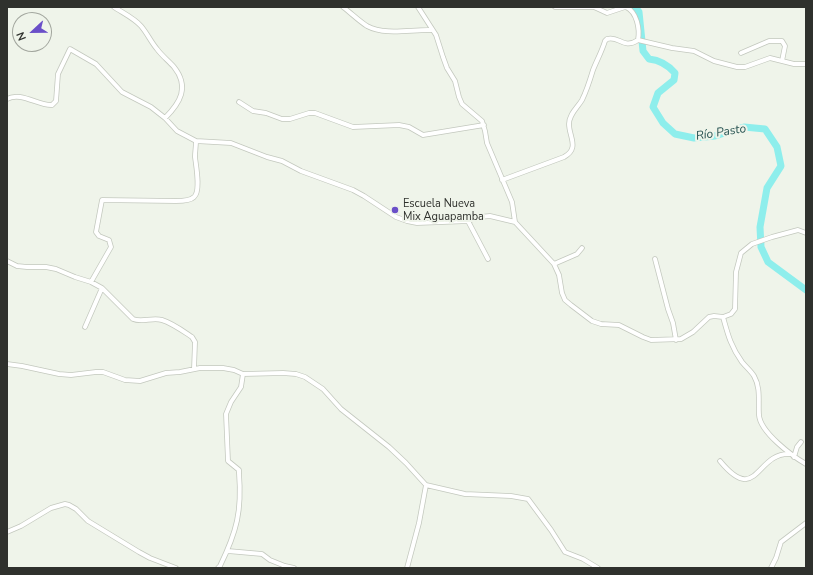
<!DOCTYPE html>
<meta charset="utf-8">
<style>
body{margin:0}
#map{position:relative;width:813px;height:575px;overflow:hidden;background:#eff4ea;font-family:"Nunito Sans",sans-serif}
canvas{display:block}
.frame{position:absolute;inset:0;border:8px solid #2f312d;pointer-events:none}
.north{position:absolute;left:12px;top:12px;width:40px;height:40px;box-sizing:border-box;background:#eff4ea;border:1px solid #a2a69e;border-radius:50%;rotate:248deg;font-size:11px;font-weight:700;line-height:16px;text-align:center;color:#2f312d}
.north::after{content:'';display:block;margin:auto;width:14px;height:18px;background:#6a4fc8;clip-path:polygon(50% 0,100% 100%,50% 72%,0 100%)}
</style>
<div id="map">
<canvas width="813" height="575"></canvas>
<div class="frame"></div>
<div class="north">N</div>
</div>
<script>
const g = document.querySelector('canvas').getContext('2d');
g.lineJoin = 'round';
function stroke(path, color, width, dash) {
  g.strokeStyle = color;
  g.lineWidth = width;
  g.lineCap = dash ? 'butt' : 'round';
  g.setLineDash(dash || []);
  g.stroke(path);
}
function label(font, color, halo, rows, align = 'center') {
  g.font = font + ' "Nunito Sans",sans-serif';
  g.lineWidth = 4;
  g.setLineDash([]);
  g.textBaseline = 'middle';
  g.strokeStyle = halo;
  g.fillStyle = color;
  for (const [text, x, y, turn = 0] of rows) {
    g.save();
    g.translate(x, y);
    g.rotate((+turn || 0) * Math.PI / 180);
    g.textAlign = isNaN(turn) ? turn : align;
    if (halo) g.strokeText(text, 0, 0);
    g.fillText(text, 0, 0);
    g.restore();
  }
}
stroke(new Path2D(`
 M635,7L639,12L643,51L649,59C659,60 668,65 675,73L674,80L658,93L653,107L663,123L675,134L694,138L715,136L744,127L765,129L777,147L781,166L767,188L760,227L761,247L768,262L806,290`), '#8eeeec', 7);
const street = new Path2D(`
 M114,7C123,13 134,18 141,26C147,33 151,42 157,49C162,56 169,61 174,67C190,87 180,103 165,118
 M343,7C351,13 359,21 367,26C386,36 412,29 432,30
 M418,7L436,35L443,57L447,68L455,81L459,97L462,104L482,121L485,131L487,143L512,202L515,222
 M555,7H594L607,13L625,7
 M638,40L672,48L694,51L714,61L737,67H745L770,58L794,64H806
 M741,53L769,41H782L785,46L782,61
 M7,99C21,91 38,106 52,105L56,101L58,74L70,49L96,64L122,92L151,107L165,118L177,131L196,141L231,143L267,157L282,161L301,171L353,190L364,196L396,217L407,221L417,223L468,221L479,217L490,216L515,222L554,264L559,275L562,293L565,300L571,305L592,321L601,324L619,325L643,337L651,340L681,339L693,332L709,317L714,316L723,317L731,314L735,309L736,272L741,253L752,244L772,237L798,230L806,233
 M239,102L253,111L266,113L282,119H290L309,113H315L353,127L399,125L409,127L423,135L484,125
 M502,180L564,157C580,148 569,137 569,124C569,114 578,107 582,100C587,90 590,80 593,70C597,60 602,51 605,41L607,39C619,35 623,50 638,40C640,29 637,12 626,7
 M468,221L488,259
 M655,259L668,309L673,323L676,340
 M7,261L17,266L27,267H46L56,269L75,277L91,282L102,288L133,319C142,323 152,317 162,320C172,323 183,331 192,337L195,342L194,369
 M554,264L577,254L582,248
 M91,282L111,247L109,240L99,236L96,232L102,200L176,201C182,201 190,201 194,197C201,191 196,166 195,157C195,152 196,146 196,141
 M723,317C728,335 731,347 742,362C746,367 751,371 754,376C761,388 758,402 759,415C760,432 792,456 806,464
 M85,327L102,288
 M7,364L22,366L59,374L71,375L96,372H103L125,380L140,381L166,373L180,372L200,368H223L234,370L243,374L283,373L296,374L305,377L323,389L341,409L389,447L406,463L426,485L465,494L511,496L528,499L551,530L565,552L583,559L598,568
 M794,457L797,447L801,442
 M720,461C757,506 756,453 789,454
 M7,532L21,526L51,508L65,504L69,505L76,509L88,521L139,552L150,558L176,568
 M228,551L262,554L270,560L285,566L294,568
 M218,568L220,566C237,531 242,511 239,473V470L228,461L226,414L231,402L241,387L243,374
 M407,568L419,523L426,485
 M771,568L776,558L781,542L806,523`);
stroke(street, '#c3c8be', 5.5);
stroke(street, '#fff', 4);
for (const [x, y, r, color] of [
 [395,210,4,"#6a4fc8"]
]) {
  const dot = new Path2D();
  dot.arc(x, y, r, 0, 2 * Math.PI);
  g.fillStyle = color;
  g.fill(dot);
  stroke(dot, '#eff4ea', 1.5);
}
label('11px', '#2f312d', '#eff4ea', [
 ["Escuela Nueva",403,204],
 ["Mix Aguapamba",403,217]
], 'left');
label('italic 12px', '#285352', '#eff4ea', [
 ["Río Pasto",721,133,-9]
]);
</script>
